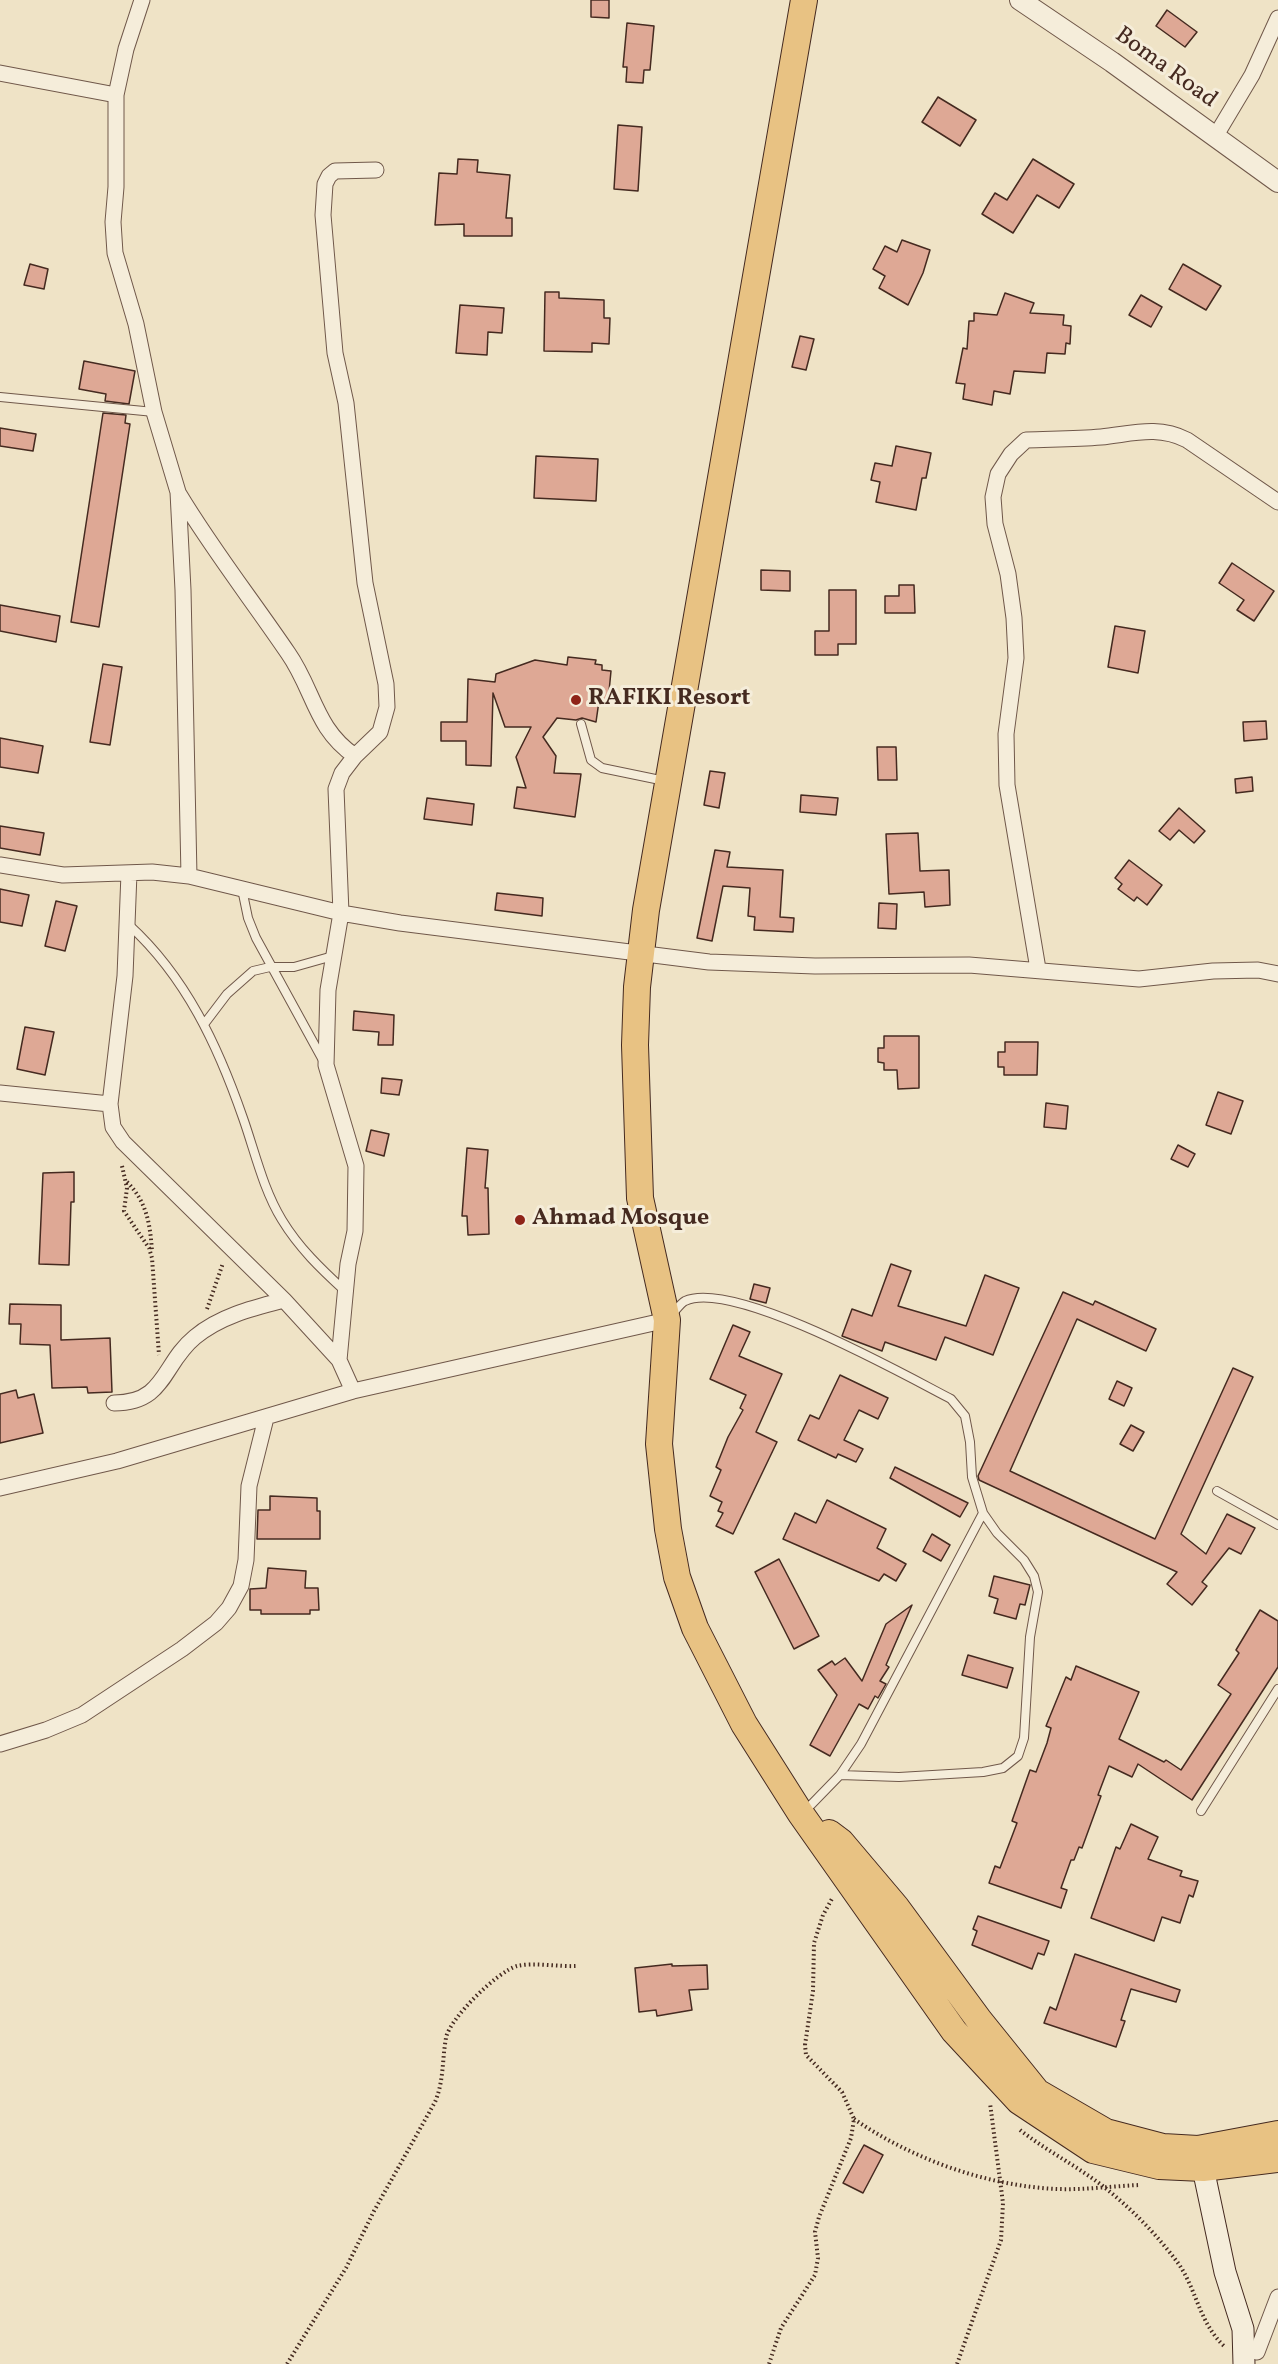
<!DOCTYPE html>
<style>
body{margin:0}
canvas{display:block;background:#efe3c6}
</style>
<canvas width="1278" height="2364"></canvas>
<script>
const g = document.querySelector('canvas').getContext('2d');
g.lineJoin = 'round';
function fill(path, color) {
  g.fillStyle = color;
  g.fill(path, 'evenodd');
}
function stroke(path, color, width, dash) {
  g.strokeStyle = color;
  g.lineWidth = width;
  g.lineCap = dash ? 'butt' : 'round';
  g.setLineDash(dash || []);
  g.stroke(path);
}
function label(font, color, halo, rows, align = 'center') {
  g.font = font + ' Vollkorn,serif';
  g.lineWidth = 6;
  g.setLineDash([]);
  g.textBaseline = 'middle';
  g.strokeStyle = halo;
  g.fillStyle = color;
  for (const [text, x, y, turn = 0] of rows) {
    g.save();
    g.translate(x, y);
    g.rotate((+turn || 0) * Math.PI / 180);
    g.textAlign = isNaN(turn) ? turn : align;
    if (halo) g.strokeText(text, 0, 0);
    g.fillText(text, 0, 0);
    g.restore();
  }
}
const building = new Path2D(`
 M591,0H609V18L591,17Z
 M1167,10L1197,32L1185,47L1156,26Z
 M627,23L654,26L650,70H644L643,83L626,82L627,67H623Z
 M938,97L976,120L960,146L922,122Z
 M618,125L642,127L638,191L614,189Z
 M458,159L478,160L477,172L510,175L506,218H512V236H464V224L435,225L439,173L457,174Z
 M1033,159L1074,184L1059,208L1037,195L1013,233L982,214L995,193L1007,200Z
 M902,240L930,250L923,273L908,305L879,288L885,276L873,269L885,246L897,252Z
 M30,264L48,269L44,289L24,285Z
 M1183,264L1221,286L1206,310L1169,289Z
 M545,292H559V298L604,300V318H610L609,344L592,343V352L544,351Z
 M1005,293L1034,303L1030,313L1064,315L1063,325L1071,326L1070,344L1066,343L1065,354L1047,353L1045,373L1014,371L1010,394L994,391L992,405L963,399L965,384L956,383L963,348L967,349L969,321H974V313L997,315Z
 M1141,295L1162,307L1151,327L1129,315Z
 M460,305L504,308L502,333L488,332L487,355L456,353Z
 M800,336L814,339L806,370L792,367Z
 M84,361L135,371L129,404L105,401L106,394L79,389Z
 M103,413L126,415L125,423L130,424L99,627L71,622Z
 M0,428L36,434L33,451L0,446Z
 M896,446L931,453L926,478H922L916,510L876,502L880,482L871,480L875,463L892,466Z
 M536,456L598,459L596,501L534,498Z
 M1232,563L1274,591L1254,621L1237,610L1244,600L1219,583Z
 M761,570L790,571V591L761,590Z
 M899,585H914L915,613H885V596H899Z
 M829,590H856V644H838V655H815V631H829Z
 M0,605L60,616L56,642L0,631Z
 M1115,626L1145,631L1138,673L1108,667Z
 M568,657L596,660L595,664L602,665V670L611,671L608,702L599,701L596,722L582,718L576,720L557,718L543,737L556,756L554,773L581,774L575,817L514,808L517,787L526,788L516,757L531,727H505L493,693L491,766L466,765V741H441V722H467L468,679L495,682L496,674L535,660L567,665Z
 M103,664L122,667L110,745L90,742Z
 M1266,721L1267,739L1244,741L1243,722Z
 M0,738L43,746L38,773L0,767Z
 M877,747H896L897,780H878Z
 M710,771L725,773L719,808L704,805Z
 M1252,777L1253,791L1236,793L1235,779Z
 M801,795L838,798L836,815L800,812Z
 M427,798L474,804L472,825L424,819Z
 M1179,808L1205,831L1194,843L1179,830L1170,840L1159,831Z
 M0,826L44,833L40,855L0,848Z
 M918,833L920,871L949,870L950,905L925,907L924,892L889,894L886,834Z
 M715,850L730,852L727,867L783,870L780,917L794,918L793,932L754,930L755,917L748,916L750,888L723,886L712,941L697,938Z
 M1129,860L1162,885L1147,905L1137,897L1134,901L1118,889L1122,884L1115,878Z
 M0,889L29,895L22,926L0,922Z
 M497,893L543,898L542,916L495,910Z
 M56,901L77,906L65,951L45,946Z
 M879,903L897,904L896,929L878,928Z
 M354,1011L394,1015L393,1045H378L379,1032L353,1030Z
 M25,1027L54,1032L45,1075L17,1069Z
 M884,1036H919V1088L898,1089L897,1070H884V1063L878,1062V1048H884Z
 M1005,1042H1038L1037,1075H1004V1067H998V1052H1005Z
 M382,1078L402,1080L399,1095L381,1093Z
 M1218,1092L1243,1101L1231,1134L1206,1125Z
 M1046,1103L1068,1106L1066,1129L1044,1127Z
 M371,1130L389,1134L384,1156L366,1151Z
 M1178,1145L1195,1154L1188,1167L1171,1159Z
 M467,1148L488,1150L485,1188H488L489,1234L468,1235L467,1216H462Z
 M74,1172V1202H71L69,1265L39,1264L43,1173Z
 M891,1264L911,1271L898,1306L966,1326L985,1275L1019,1288L993,1355L945,1337L936,1360L885,1342L882,1351L842,1336L852,1309L872,1316Z
 M754,1284L770,1288L766,1303L750,1299Z
 M1063,1292L1093,1305L1095,1301L1156,1329L1146,1351L1077,1319L1010,1471L1155,1539L1233,1368L1253,1377L1181,1534L1206,1554L1227,1514L1255,1528L1241,1554L1229,1548L1202,1582L1207,1586L1192,1605L1167,1584L1177,1572L979,1480L978,1476Z
 M10,1304L61,1305V1340L110,1338L112,1392L88,1393L87,1387L52,1388L50,1345L20,1344L21,1324H9Z
 M733,1325L750,1332L739,1356L782,1374L756,1432L777,1442L733,1534L716,1526L723,1513L718,1511L722,1502L710,1496L721,1470L716,1467L728,1437L743,1410L740,1408L746,1395L710,1379Z
 M840,1375L888,1398L878,1419L859,1410L844,1440L863,1449L856,1462L838,1454L836,1458L798,1440L810,1415L819,1419Z
 M1117,1381L1132,1388L1124,1406L1109,1399Z
 M16,1390L18,1398L34,1394L43,1433L0,1443V1394Z
 M1131,1425L1144,1432L1133,1451L1120,1444Z
 M895,1467L968,1503L960,1517L890,1478Z
 M270,1496L317,1498V1511H320V1539H257L258,1510H270Z
 M827,1500L886,1529L877,1548L906,1564L896,1581L884,1574L879,1581L783,1539L795,1513L816,1523Z
 M932,1534L950,1545L941,1561L923,1551Z
 M779,1559L819,1636L794,1649L755,1572Z
 M268,1568L306,1571L305,1588H318L319,1610H310V1614H261V1610H250V1589L266,1588Z
 M994,1576L1030,1585L1025,1605L1020,1604L1016,1619L994,1613L998,1599L989,1596Z
 M912,1605L886,1665L889,1667L880,1681L886,1684L878,1698L875,1696L868,1709L859,1704L830,1756L810,1745L837,1695L818,1670L832,1661L835,1665L845,1658L862,1681L886,1624Z
 M1260,1610L1278,1621V1667L1192,1800L1138,1764L1132,1777L1109,1766L1098,1795L1101,1796L1082,1848L1079,1847L1074,1860H1071L1061,1888L1067,1890L1061,1908L989,1883L995,1866L1000,1868L1017,1823L1012,1821L1030,1770L1036,1772L1047,1743L1051,1728L1046,1726L1066,1677L1071,1680L1076,1666L1139,1692L1119,1739L1164,1762L1166,1760L1181,1770L1231,1694L1218,1685L1239,1653L1236,1650Z
 M968,1655L1013,1668L1007,1688L962,1675Z
 M1131,1824L1158,1837L1148,1859L1182,1871L1180,1876L1198,1881L1193,1897L1189,1895L1180,1923L1162,1917L1154,1941L1091,1918L1116,1847L1120,1849Z
 M978,1916L1049,1941L1044,1955L1038,1953L1032,1969L972,1945L977,1931L973,1929Z
 M1075,1954L1180,1990L1176,2002L1131,1989L1121,2020L1125,2021L1116,2047L1044,2023L1050,2007L1056,2010Z
 M672,1964V1966L707,1965L708,1989L689,1990L692,2010L657,2016L656,2010L639,2012L635,1968Z
 M864,2145L883,2155L863,2193L843,2183Z`);
fill(building, '#dea895');
stroke(building, '#452a20', 1.5);
const service = new Path2D(`
 M0,397L154,412
 M581,724L591,760L602,768L665,781
 M242,889L248,918L256,938L324,1062
 M129,925C186,977 218,1046 243,1118C255,1152 263,1189 282,1220C299,1248 321,1269 345,1291
 M205,1023L227,994L253,971L270,967H294L333,956
 M672,1314C676,1310 681,1303 685,1301C733,1279 903,1374 951,1399L965,1416L970,1442L972,1477L983,1513L997,1533L1024,1560L1034,1576L1038,1592L1030,1637L1024,1738L1018,1756L1003,1768L983,1772L899,1777L840,1775
 M1217,1491L1278,1525
 M805,1811L840,1775L861,1744L983,1513
 M1201,1811L1278,1689`);
const minor = new Path2D(`
 M142,0L126,49L116,95V187L113,222L115,253L136,324L154,412L178,492L183,590L189,876
 M0,73L116,95
 M1215,137L1252,75L1278,18
 M179,494C212,549 252,600 288,653C314,690 315,729 355,756
 M0,865L63,875L152,872L189,876L341,913L400,923L709,962L815,966L969,965L1139,979L1213,971L1258,970L1278,974
 M129,873L125,976L110,1104L113,1127L123,1142L284,1300L339,1360
 M1038,969L1007,785L1006,734L1016,658L1014,618L1008,574L995,524L993,497L998,474L1011,454L1026,440C1051,439 1076,439 1101,437C1132,434 1157,425 1187,440L1278,502
 M0,1093L110,1104
 M353,1391L339,1360L348,1264L355,1231L356,1166L326,1065L328,990L341,913L336,789L342,773L355,756L380,732L387,707L386,684L365,583L346,403L335,353L323,215L325,184L329,176L335,171L376,170
 M114,1403C166,1403 162,1364 195,1337C220,1316 253,1308 284,1300
 M0,1488L117,1461L353,1391L667,1320
 M0,1744L46,1730L82,1715L182,1649L216,1623L229,1608L241,1586L246,1560L249,1486L266,1418
 M1257,2352L1278,2297`);
const tertiary = new Path2D(`
 M1020,0L1112,62L1278,182`);
const secondary = new Path2D(`
 M1200,2154L1225,2272L1243,2329L1244,2364`);
const trunk = new Path2D(`
 M804,0L646,910L637,987L635,1045L640,1198L667,1320L659,1444L668,1529L677,1577L695,1628L744,1724L801,1814L954,2031L1019,2101L1093,2150L1159,2166L1203,2168L1278,2159
 M829,1833L841,1842L896,1907L979,2020L1037,2092L1106,2132L1163,2147L1198,2149L1278,2134`);
stroke(service, '#70584a', 10);
stroke(minor, '#70584a', 17);
stroke(tertiary, '#70584a', 22);
stroke(secondary, '#452a20', 23);
stroke(trunk, '#452a20', 28);
stroke(new Path2D(`
 M122,1166L127,1188L124,1211L149,1248L152,1258L159,1355
 M127,1182C147,1202 150,1224 152,1251
 M207,1309L223,1263
 M854,2119C912,2159 987,2186 1057,2189C1085,2190 1113,2186 1140,2185
 M1020,2130C1047,2151 1077,2166 1104,2187C1131,2208 1158,2236 1178,2263C1197,2290 1199,2323 1225,2347
 M287,2364L346,2268L374,2211L435,2102C444,2081 442,2060 446,2038C449,2019 498,1971 517,1966C534,1962 559,1967 577,1966
 M769,2364L781,2328L815,2275L818,2258L815,2232L819,2217L851,2138L854,2119L842,2092L806,2055L805,2045L813,1991L814,1943L823,1915L833,1897
 M957,2364L1001,2240L1003,2203L990,2103`), '#452a20', 4, [1.5, 3]);
stroke(service, '#f5edda', 8);
stroke(minor, '#f5edda', 15);
stroke(tertiary, '#f5edda', 20);
stroke(secondary, '#f5edda', 21);
stroke(trunk, '#e8c283', 26);
for (const [x, y, r, color] of [
 [576,700,6,"#8f2418"],
 [520,1220,6,"#8f2418"]
]) {
  const dot = new Path2D();
  dot.arc(x, y, r, 0, 2 * Math.PI);
  g.fillStyle = color;
  g.fill(dot);
  stroke(dot, '#f5edda', 2);
}
label('24px', '#452a20', '#f5edda', [
 ["Boma Road",1165,69,36]
]);
label('bold 24px', '#452a20', '#f5edda', [
 ["RAFIKI Resort",588,700],
 ["Ahmad Mosque",532,1220]
], 'left');
</script>
